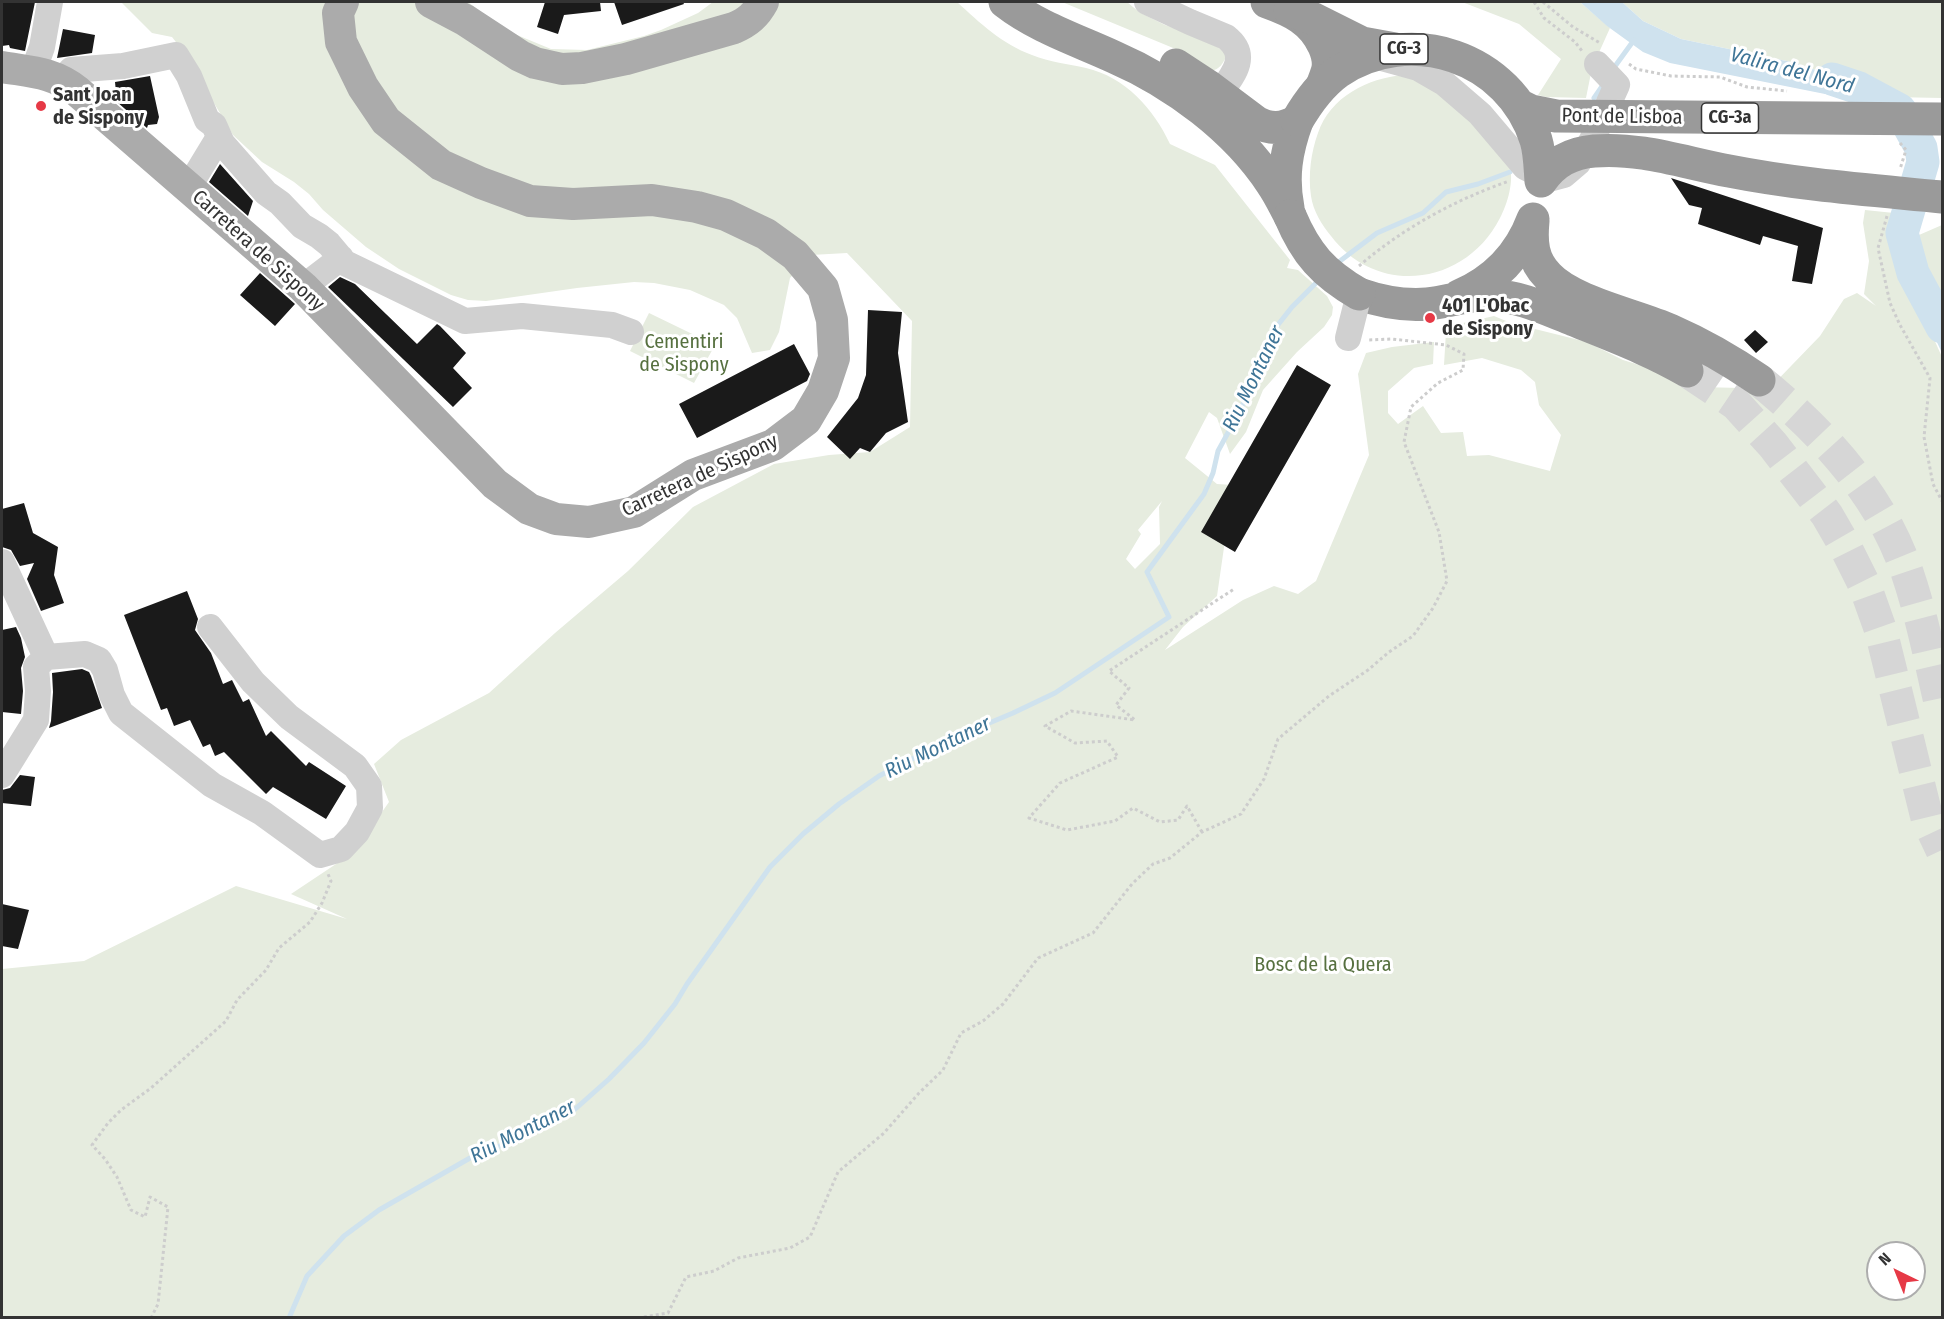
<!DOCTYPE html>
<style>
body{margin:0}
#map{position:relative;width:1944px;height:1319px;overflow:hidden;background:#fff;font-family:"Fira Sans Condensed",sans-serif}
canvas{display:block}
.frame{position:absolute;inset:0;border:3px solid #333;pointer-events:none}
.north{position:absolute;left:1866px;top:1241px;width:60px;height:60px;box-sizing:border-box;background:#fff;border:2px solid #adadad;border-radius:50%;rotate:317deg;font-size:16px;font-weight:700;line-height:24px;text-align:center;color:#333}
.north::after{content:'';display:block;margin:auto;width:21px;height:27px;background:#e63946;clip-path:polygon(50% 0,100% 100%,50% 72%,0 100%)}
</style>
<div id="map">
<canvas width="1944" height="1319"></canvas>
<div class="frame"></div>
<div class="north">N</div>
</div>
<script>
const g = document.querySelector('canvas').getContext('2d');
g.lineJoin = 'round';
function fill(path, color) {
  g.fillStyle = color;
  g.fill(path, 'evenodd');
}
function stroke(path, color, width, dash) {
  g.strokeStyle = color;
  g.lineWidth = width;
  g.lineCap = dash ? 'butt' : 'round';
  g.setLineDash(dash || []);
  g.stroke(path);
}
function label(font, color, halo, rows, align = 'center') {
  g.font = font + ' "Fira Sans Condensed",sans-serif';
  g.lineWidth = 6;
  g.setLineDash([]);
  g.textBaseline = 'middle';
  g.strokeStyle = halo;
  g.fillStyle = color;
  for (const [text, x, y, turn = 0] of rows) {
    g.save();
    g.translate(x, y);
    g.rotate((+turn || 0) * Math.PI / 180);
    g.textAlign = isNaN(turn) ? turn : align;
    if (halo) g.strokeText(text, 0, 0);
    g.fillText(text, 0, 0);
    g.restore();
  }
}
fill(new Path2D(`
 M121,2H468L505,30L551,49L587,50L644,36L661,30L698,13L713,2H957C980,23 1002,44 1032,55C1050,62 1068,64 1086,68C1125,77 1154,109 1170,144L1215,165L1290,260L1287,268L1298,270L1327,296L1333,307L1332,315L1324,327L1297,352L1263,390L1246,432L1230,454L1217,418L1209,412L1185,458L1217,484L1233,485L1217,596L1183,627L1165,650L1243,600L1274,586L1298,594L1316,581L1369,455L1358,374L1366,353L1392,347L1434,342L1433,364L1414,368L1388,391V413L1398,424L1423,406L1441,433L1463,432L1467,456L1489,455L1550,471L1561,435L1539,405L1535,382L1521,370L1482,358L1444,365L1446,332L1463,323L1494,316L1511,323L1587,342L1623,360L1679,377L1699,387L1742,388L1762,396L1820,336L1844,299L1857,293L1876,306L1864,294L1869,261L1863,223L1865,210L1894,213L1897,257L1942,357V1317L2,1318V969L84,961L236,886L347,919L291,894L354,852L389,802L374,764L401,740L489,693L555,633L628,571L693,507L774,464L829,455L870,452L910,427L912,321L847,253L811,255L790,278L779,332L770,350L752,353L737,318L724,305L690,290L654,283L634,282L577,288L486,301L468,300L451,295L399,269L366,247L323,210L309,194L294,182L262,162L233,135L183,51L172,37L152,33ZM1162,501L1159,507L1160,544L1135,569L1126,559L1141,534L1138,530ZM1878,1253H1914V1289H1878Z
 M1062,2H1127L1139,12L1165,25L1210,40L1227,55C1223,63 1220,70 1210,71L1178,50Z
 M1462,2H1580L1610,28L1592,68L1586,98L1546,97L1538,95L1561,59L1519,24Z
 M1622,2H1942V98L1891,97L1796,63L1681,39L1643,21Z
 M1403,75L1430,77C1451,99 1471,122 1491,145C1496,150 1507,158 1509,165C1515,180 1507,205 1500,218C1466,285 1378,298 1331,236C1322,225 1313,211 1311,196C1308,175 1311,152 1318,133C1330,97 1368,78 1403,75Z
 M1942,225V308L1923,279L1913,241L1919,235Z
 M649,313L715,345L694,383L630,351Z`), '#e6ecdf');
fill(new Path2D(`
 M1580,2H1622L1643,21L1681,39L1796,63L1891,97L1825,94L1670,63L1643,52L1607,26Z
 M1894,213L1921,216L1913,241L1923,279L1942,307V353L1897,257Z`), '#cfe2ee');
fill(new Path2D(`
 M1808,94L1891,97H1894L1891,100L1825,97Z`), '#fff');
stroke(new Path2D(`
 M1613,69L1634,40
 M1594,98L1605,82
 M1336,264L1377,233L1423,213L1446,192L1478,184L1510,172
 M289,1318L307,1276L344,1236L379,1210L470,1158L514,1140L573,1111L609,1079L644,1043L675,1004L687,984L770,867L803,834L839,804L879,776L949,740L1013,713L1055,693L1169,617L1147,572L1204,494L1213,473L1218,451L1241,409L1266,346L1277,326L1292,307L1320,279`), '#cfe2ee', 5);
stroke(new Path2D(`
 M1832,79L1859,88L1900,110L1921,148L1923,162L1902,233L1913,273L1942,327`), '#cfe2ee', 33);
fill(new Path2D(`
 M2,2H35L25,51L10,48L9,45L2,46Z
 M545,2H600L601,11L564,15L558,34L537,27Z
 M614,2H683L684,4L622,25Z
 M63,29L95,35L92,53L57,58Z
 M150,76L159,117L157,124L148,125L147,128L117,102L115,82Z
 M220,164L253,201L248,216L209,182Z
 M1671,178L1823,228L1812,284L1792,281L1798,246L1763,236L1760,245L1698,224L1702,208L1689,205Z
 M260,273L295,304L275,326L240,295Z
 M340,277L355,284L417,344L437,324L440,326L466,353L453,368L472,388L453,407L328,287Z
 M868,310L902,312L898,353L908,422L886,433L870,452L860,448L850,459L827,437L858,398L866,375Z
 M1755,330L1768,342L1756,353L1744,340Z
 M794,344L810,374L807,381L697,438L679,404Z
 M1297,365L1331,385L1235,552L1201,532Z
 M24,503L33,533L58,547L54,575L64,603L41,611L27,579L34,563L20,566L11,550L2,547V509Z
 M187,591L198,619L195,630L211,653L223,684L232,680L243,702L249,699L266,736L271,731L306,766L309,762L346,786L326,819L273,787L266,794L224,752L215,756L210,744L203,747L190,720L174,726L167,708L161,710L124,615Z
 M16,627L21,638L25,657L21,668L23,691L21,714L2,712V630Z
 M82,669L89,672L91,676L102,708L49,728L51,721L53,692L52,673Z
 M20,775L35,777L31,806L2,803V790L10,788Z
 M2,904L29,910L18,949L2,946Z`), '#1a1a1a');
stroke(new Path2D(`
 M1687,371L1736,404L1773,445L1827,515L1846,548L1865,586L1881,631L1927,818L1942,850
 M1759,380C1821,431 1878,491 1906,569C1922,615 1931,664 1942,711`), '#d6d6d6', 33, [33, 16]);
stroke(new Path2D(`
 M1534,2L1544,18L1575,42L1582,51
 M1543,2L1573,27L1600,43
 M1629,64L1636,69L1671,76L1720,77L1747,87L1787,91
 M1900,143L1906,150L1900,169
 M1887,216L1878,248L1890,303L1900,325L1930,378L1924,437L1933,484L1942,501
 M1359,266C1403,228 1455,200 1509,181
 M1202,832L1187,806L1178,820L1160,822L1133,808L1115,821L1067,830L1029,818L1060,783L1118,757L1107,741L1075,743L1045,726L1071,711L1135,720L1116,705L1129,688L1109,671L1234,589
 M151,1318L158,1304L168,1207L150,1197L145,1217L131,1210L117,1177L105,1159L92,1145L108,1123L121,1110L151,1088L226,1021L237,1000L266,970L279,948L310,922L322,903L331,881L328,874
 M638,1318L668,1313L686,1277L714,1271L738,1258L790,1248L810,1237L838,1172L884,1133L919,1093L943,1070L961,1033L983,1021L1003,1004L1038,958L1093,933L1132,884L1153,864L1170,858L1202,832L1241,814L1264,779L1278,739L1329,696L1368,670L1389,652L1413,636L1433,608L1447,581L1439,532L1404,442L1411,407L1438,383L1463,370L1464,354L1446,345L1392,339L1369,340`), '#cdcdcd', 3, [3, 3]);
stroke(new Path2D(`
 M1147,2L1190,22L1226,37C1250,56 1233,75 1219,94
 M1378,57L1418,68L1444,83L1480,114L1525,167L1549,179L1564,175L1578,163L1592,140L1617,85L1597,64
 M33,72L42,47L50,2
 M63,81L71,70L123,66L176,55L189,76L207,120L214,125L222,143L266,193L280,203L302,226L319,236L329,244L345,263L465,321L522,316L612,325L631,332
 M188,188L219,137
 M303,287L341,258
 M2,562L46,657
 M46,657L85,654L99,660L105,670L112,695L121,713L212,785L262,813L320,855L341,849L357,832L370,808L369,786L355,766L289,717L253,682L210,627
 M2,775L36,720L38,691L36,667L46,657`), '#d0d0d0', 26);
stroke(new Path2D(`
 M431,2L465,20L520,56L535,63L562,69L582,68L626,59L734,28C748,22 756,15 763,2
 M2,67C31,72 53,72 77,91L303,287L495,484L529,509L556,519L589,522L634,512L693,475L773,445L806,420L823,391L834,358L832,320L823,288L795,255L766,234L726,215L697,207L652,200L573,204L530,201L481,183L441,165L386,121L363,87L341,42L338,13L343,2`), '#ababab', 32);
stroke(new Path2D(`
 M1005,2C1037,27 1077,40 1114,57C1174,83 1236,129 1272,184C1279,194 1284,205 1290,216
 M1267,2C1292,11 1312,20 1324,46C1327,53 1329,61 1328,68C1327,74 1324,80 1322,86
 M1176,65L1208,86L1256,122C1271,130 1282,129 1297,121
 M1288,208C1282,177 1286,151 1297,121
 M1533,221C1531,242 1532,260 1548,276C1572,302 1636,315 1670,330C1702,344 1730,360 1759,380
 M1359,294C1382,302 1403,306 1427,304C1448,302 1469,294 1491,295C1519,296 1548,310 1574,320C1613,336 1651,350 1687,371
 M1459,296C1494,281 1520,254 1533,219`), '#9a9a9a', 33);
stroke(new Path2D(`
 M1348,338L1359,294`), '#d0d0d0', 26);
stroke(new Path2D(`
 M1290,10L1314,19L1362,43L1395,49
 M1519,105L1531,111L1556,116L1942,119
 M1297,121C1308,102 1320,85 1338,72C1410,23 1510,57 1536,140C1540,153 1540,168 1541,181
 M1541,181C1554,162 1571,153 1594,151C1640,147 1685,163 1729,171C1800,185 1871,190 1942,197
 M1290,216C1306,254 1323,273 1359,294`), '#9a9a9a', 33);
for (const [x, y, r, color] of [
 [41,106,6,"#e63946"],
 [1430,318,6,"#e63946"]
]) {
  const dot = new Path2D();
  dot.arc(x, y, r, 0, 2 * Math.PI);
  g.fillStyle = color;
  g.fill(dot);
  stroke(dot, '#fff', 2);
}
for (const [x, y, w] of [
 [1404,49,48],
 [1730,118,57]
]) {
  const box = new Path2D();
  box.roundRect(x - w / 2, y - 15, w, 30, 4.5);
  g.fillStyle = '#fff';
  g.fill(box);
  stroke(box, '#333', 1.5);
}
label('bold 18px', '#333', null, [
 ["CG-3",1404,49],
 ["CG-3a",1730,118]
]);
label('bold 20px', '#333', '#fff', [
 ["Sant Joan",53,95],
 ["de Sispony",53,118],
 ["401 L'Obac",1442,306],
 ["de Sispony",1442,329]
], 'left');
label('20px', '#333', '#fff', [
 ["Pont de Lisboa",1622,117,1],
 ["Carretera de Sispony",258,251,42],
 ["Carretera de Sispony",700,476,-25]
]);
label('20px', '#56703f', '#fff', [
 ["Cementiri",684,342],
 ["de Sispony",684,365],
 ["Bosc de la Quera",1323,965]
]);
label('italic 21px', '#3f7597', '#fff', [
 ["Valira del Nord",1792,71,15],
 ["Riu Montaner",1254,379,-64],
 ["Riu Montaner",938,748,-26],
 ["Riu Montaner",523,1132,-27]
]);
</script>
